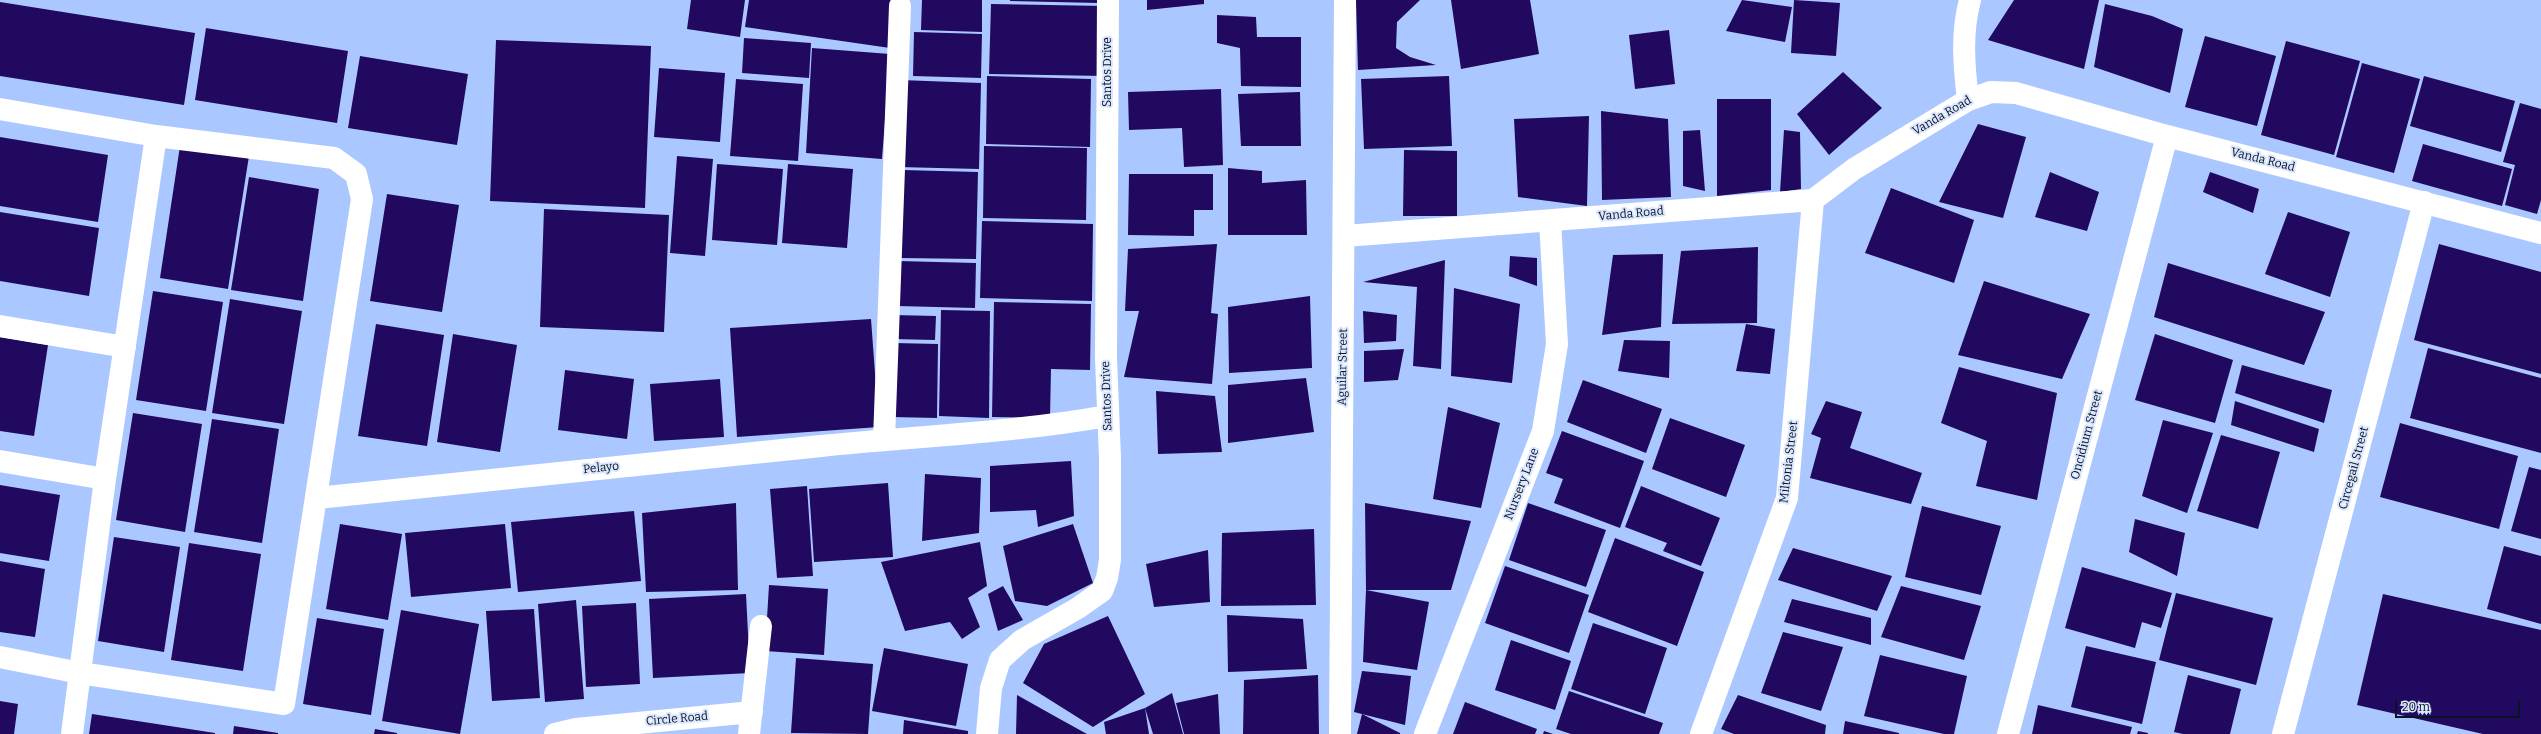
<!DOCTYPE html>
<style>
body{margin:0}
#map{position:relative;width:2541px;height:734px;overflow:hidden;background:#aac7ff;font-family:Bitter,serif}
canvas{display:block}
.scale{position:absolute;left:2395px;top:700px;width:125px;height:18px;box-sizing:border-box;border:2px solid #091326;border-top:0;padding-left:5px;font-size:12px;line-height:14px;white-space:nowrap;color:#091326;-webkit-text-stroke:3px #dbe7fe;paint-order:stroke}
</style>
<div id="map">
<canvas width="2541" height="734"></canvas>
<div class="scale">20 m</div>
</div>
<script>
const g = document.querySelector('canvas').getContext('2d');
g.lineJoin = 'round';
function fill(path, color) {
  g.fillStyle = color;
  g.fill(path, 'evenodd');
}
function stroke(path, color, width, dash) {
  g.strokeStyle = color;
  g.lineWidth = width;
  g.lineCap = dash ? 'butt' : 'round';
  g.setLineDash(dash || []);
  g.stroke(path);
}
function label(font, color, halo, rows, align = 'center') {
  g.font = font + ' Bitter,serif';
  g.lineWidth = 4;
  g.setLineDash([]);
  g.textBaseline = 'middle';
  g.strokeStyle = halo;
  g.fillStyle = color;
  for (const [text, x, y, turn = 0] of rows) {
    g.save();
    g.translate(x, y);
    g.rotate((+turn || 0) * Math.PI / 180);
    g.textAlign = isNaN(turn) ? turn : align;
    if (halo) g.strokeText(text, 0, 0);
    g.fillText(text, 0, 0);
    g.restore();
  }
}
fill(new Path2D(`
 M691,0H745L740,37L687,29Z
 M749,0H897L890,48L745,27Z
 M922,0H982V32L921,30Z
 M1010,0H1098V3L1010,1Z
 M1147,0H1204V4L1147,10Z
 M1356,0H1420L1397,22L1396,48L1410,57L1436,65L1358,70Z
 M1451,0H1530L1539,54L1461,69Z
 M1742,0L1792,7L1785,42L1726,31Z
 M1794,0L1840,3L1836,56L1791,53Z
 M2014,0H2099L2084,69L1988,40Z
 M0,2L195,33L184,105L0,76Z
 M991,4L1105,6L1104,76L989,74Z
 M2105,4L2152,16L2183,29L2170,93L2094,67Z
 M1217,15L1256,17L1257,37H1301V87L1241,86L1240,48L1217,43Z
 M206,28L348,51L337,123L195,100Z
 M1669,30L1675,84L1635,89L1629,35Z
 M914,32L982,34L981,78L913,76Z
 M2205,36L2276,56L2257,126L2185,107Z
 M744,38L811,43L809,78L742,73Z
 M496,40L651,46L645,208L490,201Z
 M2286,41L2360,61L2334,155L2261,135Z
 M812,48L890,54L882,159L806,153Z
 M360,56L468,74L457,145L348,128Z
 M2362,63L2420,79L2394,173L2336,157Z
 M659,68L725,73L720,142L654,137Z
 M1843,72L1882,108L1829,155L1797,114Z
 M987,76L1091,79L1090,147L986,144Z
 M1449,76L1452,146L1364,149L1361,79Z
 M2424,76L2515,101L2501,152L2410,126Z
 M736,79L803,84L798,161L730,156Z
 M900,80L981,83L979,169L898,167Z
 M1221,89L1223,165L1184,167L1182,128L1129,130L1128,92Z
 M1300,92L1301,146H1241L1238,94Z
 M1717,99H1771V190L1717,196Z
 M2520,103L2541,109V200L2537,214L2505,205L2515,165L2503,162Z
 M1601,111L1668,119L1671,197L1602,200Z
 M1589,116L1587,206L1518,197L1514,119Z
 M1978,124L2026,137L2003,218L1939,202Z
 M1700,130L1705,191L1683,186V131Z
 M1784,130L1800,132L1801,189L1780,192Z
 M0,137L108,155L98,222L0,206Z
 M2423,144L2512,169L2502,206L2412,181Z
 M180,146L249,156L228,289L160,278Z
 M984,146L1087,148L1086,220L983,218Z
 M1404,150L1457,151V216H1403Z
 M677,156L713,159L705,256L670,253Z
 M717,164L783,169L777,245L712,240Z
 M788,164L853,169L847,248L782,243Z
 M1228,168L1262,171V183L1306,180L1307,235H1228Z
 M903,170L978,172L976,259L901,258Z
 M2050,172L2099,192L2087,231L2035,217Z
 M2210,172L2259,189L2253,213L2203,192Z
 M1129,174H1213V210H1194V236L1128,235Z
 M249,177L319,189L303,301L231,290Z
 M1891,188L1974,220L1954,283L1865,253Z
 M387,194L459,205L442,312L370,301Z
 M544,209L669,215L664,332L540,327Z
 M0,212L99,228L89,296L0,281Z
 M2288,212L2350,232L2330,297L2265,274Z
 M982,221L1093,224L1092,301L980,298Z
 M1217,244L1211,313L1218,314L1212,384L1124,377L1139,311H1125L1128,249Z
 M2439,244L2541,272V374L2414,340Z
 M1758,247L1757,323L1672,324L1681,251Z
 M1663,254L1661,327L1602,335L1613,255Z
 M1510,256L1537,258V286L1509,276Z
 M1445,260L1441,369L1413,366L1417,287L1363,282Z
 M898,261L976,263L975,308L897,306Z
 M2168,263L2325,312L2304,365L2154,317Z
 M1984,281L2090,314L2062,379L1958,355Z
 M1454,288L1520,304L1512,383L1451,376Z
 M153,291L223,302L206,411L136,400Z
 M1310,296L1312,368L1229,373L1228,307Z
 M230,299L302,311L284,424L212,413Z
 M994,302L1091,304L1090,370L1051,369L1050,418L992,417Z
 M941,310L990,311L989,418L939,416Z
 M1363,311L1397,315L1396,341L1364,343Z
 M893,315L936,316L935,340L892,339Z
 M871,319L879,427L737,437L730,328Z
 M376,324L444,335L427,446L358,436Z
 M1746,324L1775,329L1770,374L1736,371Z
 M453,334L517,345L500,452L437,442Z
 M2155,334L2233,360L2215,423L2135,400Z
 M0,337L48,345L34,436L0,431Z
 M1624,340L1670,341L1669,378L1618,371Z
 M894,343L938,344L937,418L892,417Z
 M2428,348L2541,378V453L2410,418Z
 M1404,349L1398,380L1364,382V351Z
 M2242,365L2332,390L2324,423L2235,393Z
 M1959,367L2057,393L2037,500L1976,486L1987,441L1941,423Z
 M565,370L634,379L627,439L558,430Z
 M1306,378L1314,432L1228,443V385Z
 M720,379L724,437L654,441L650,384Z
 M1583,380L1662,409L1646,453L1567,422Z
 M1156,391L1215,396L1222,452L1158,454Z
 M1826,401L1862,412L1850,448L1922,473L1911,504L1810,478L1821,438L1811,434Z
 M2235,401L2319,429L2314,452L2231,425Z
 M1448,407L1500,423L1481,508L1433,499Z
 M133,413L202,424L185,532L116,520Z
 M1670,418L1745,445L1726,497L1652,469Z
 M212,419L279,429L262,543L194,532Z
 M2163,420L2213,433L2187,513L2142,496Z
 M2400,423L2518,456L2499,529L2380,497Z
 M1562,431L1644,461L1620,528L1554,503L1563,479L1546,473Z
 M2221,435L2280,452L2258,529L2197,511Z
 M1071,461L1074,516L1038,527L1036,510L990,512V466Z
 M2529,467L2541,470V539L2511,531Z
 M925,474L981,478L979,533L922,541Z
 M888,483L893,557L814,562L809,489Z
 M0,485L60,495L49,561L0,553Z
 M807,486L813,576L777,578L770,489Z
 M1641,486L1720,518L1701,566L1663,551L1667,543L1625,527Z
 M736,503L738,590L646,592L642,513Z
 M1365,503L1471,521L1451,590H1366L1429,602L1417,670L1363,662L1366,590Z
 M1528,503L1606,530L1586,587L1509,560Z
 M1922,506L2001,526L1981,595L1905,577Z
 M634,511L641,581L518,592L511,522Z
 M2135,519L2185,533L2177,576L2129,552Z
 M340,524L402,534L388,620L326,609Z
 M505,524L511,588L411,597L405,533Z
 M1073,524L1093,583L1047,606L1015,601L1003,546Z
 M1314,529L1316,605L1221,606L1222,533Z
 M114,537L180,547L164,652L98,641Z
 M1615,538L1704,572L1677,646L1588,612Z
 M980,542L987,586L968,598L980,627L962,639L950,622L905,631L881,562Z
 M189,543L261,554L243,671L171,660Z
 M2504,546L2541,556V624L2487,609Z
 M1793,548L1892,576L1877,611L1778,580Z
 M1208,550L1210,602L1154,607L1146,564Z
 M0,561L45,569L35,637L0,632Z
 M1505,566L1589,595L1569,653L1485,623Z
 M2082,567L2172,593L2161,628L2142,622L2135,648L2065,628Z
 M769,585L828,589L824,655L765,651Z
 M1003,586L1023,620L998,631L988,594Z
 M1901,586L1981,606L1964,660L1881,637Z
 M2176,593L2273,618L2256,685L2159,660Z
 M746,594L750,673L653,678L649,599Z
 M2383,594L2541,630V734H2483L2357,705Z
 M1792,599L1871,618V645L1784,622Z
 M576,600L584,699L545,702L538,604Z
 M636,603L640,684L586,687L582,606Z
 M534,609L540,698L492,701L486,611Z
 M401,610L479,624L460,734L382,721Z
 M1227,615L1303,619L1307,669L1228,672Z
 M1108,616L1145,694L1093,727L1023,683L1044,644Z
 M317,618L384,629L371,715L303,704Z
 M1593,623L1667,648L1645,714L1571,689Z
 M1783,632L1843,647L1821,711L1761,693Z
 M1511,640L1571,661L1555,710L1495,690Z
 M2086,646L2156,662L2142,724L2071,707Z
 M884,648L968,664L956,726L872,711Z
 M1880,655L1967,676L1954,734H1944L1864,716Z
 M796,658L873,664L868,734L791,733Z
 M1362,671L1411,676L1405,725L1354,712Z
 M1318,675L1319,734H1243L1244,680Z
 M2188,675L2241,689L2230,734H2183L2174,732Z
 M1569,691L1663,723L1659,734H1571L1556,729Z
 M1172,693L1183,734H1153L1145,708L1149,734H1106L1104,722L1145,708Z
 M1218,694L1220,734H1184L1176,703Z
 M1017,695L1058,718L1087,734H1016Z
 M1738,695L1826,725L1825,734H1734L1721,729Z
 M0,701L18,704L14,734H0Z
 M1465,702L1537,729L1535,734H1453Z
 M2038,705L2132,727L2130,734H2032Z
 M92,714L215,733V734H89Z
 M1362,714L1400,733V734H1357Z
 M904,720L968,731V734H903Z
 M1845,721L1899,733V734H1843Z
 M234,726L278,733V734H233Z
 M375,729L397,733V734H374Z
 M1544,731L1553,734H1543Z
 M2138,731L2148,733V734H2137Z`), '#21095f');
stroke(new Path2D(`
 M1968,100C1964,66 1961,33 1970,0
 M0,109L156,136L334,158L356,174L362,199L284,704L80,673L0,657
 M1345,236L1813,200L1854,169L1968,100L1991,92L2016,93L2167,136L2541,233
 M0,326L125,347
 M884,440L900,6
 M0,461L105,479
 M317,498C485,480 653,462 821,446C917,436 1012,433 1107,416
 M72,734L105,479L156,136
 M555,734L576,729L752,712
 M749,734L761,626
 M987,734L991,688L1000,660L1022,640L1078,608L1102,591L1107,578L1110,560V458L1106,358L1108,0
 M1340,734L1345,0
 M1425,734L1543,431L1557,344L1550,221
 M1701,734L1787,498L1813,200
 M2008,734L2167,136
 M2283,734L2424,202`), '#fff', 22);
label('12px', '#091326', '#dbe7fe', [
 ["Santos Drive",1108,72,-90],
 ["Vanda Road",1942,116,-30],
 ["Vanda Road",2263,160,14],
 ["Vanda Road",1631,214,-5],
 ["Aguilar Street",1343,367,-89],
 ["Santos Drive",1107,396,-92],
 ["Oncidium Street",2087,435,-75],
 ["Miltonia Street",1789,462,-83],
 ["Pelayo",601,468,-6],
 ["Circegail Street",2354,468,-75],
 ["Nursery Lane",1522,484,-69],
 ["Circle Road",677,719,-5]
]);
</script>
